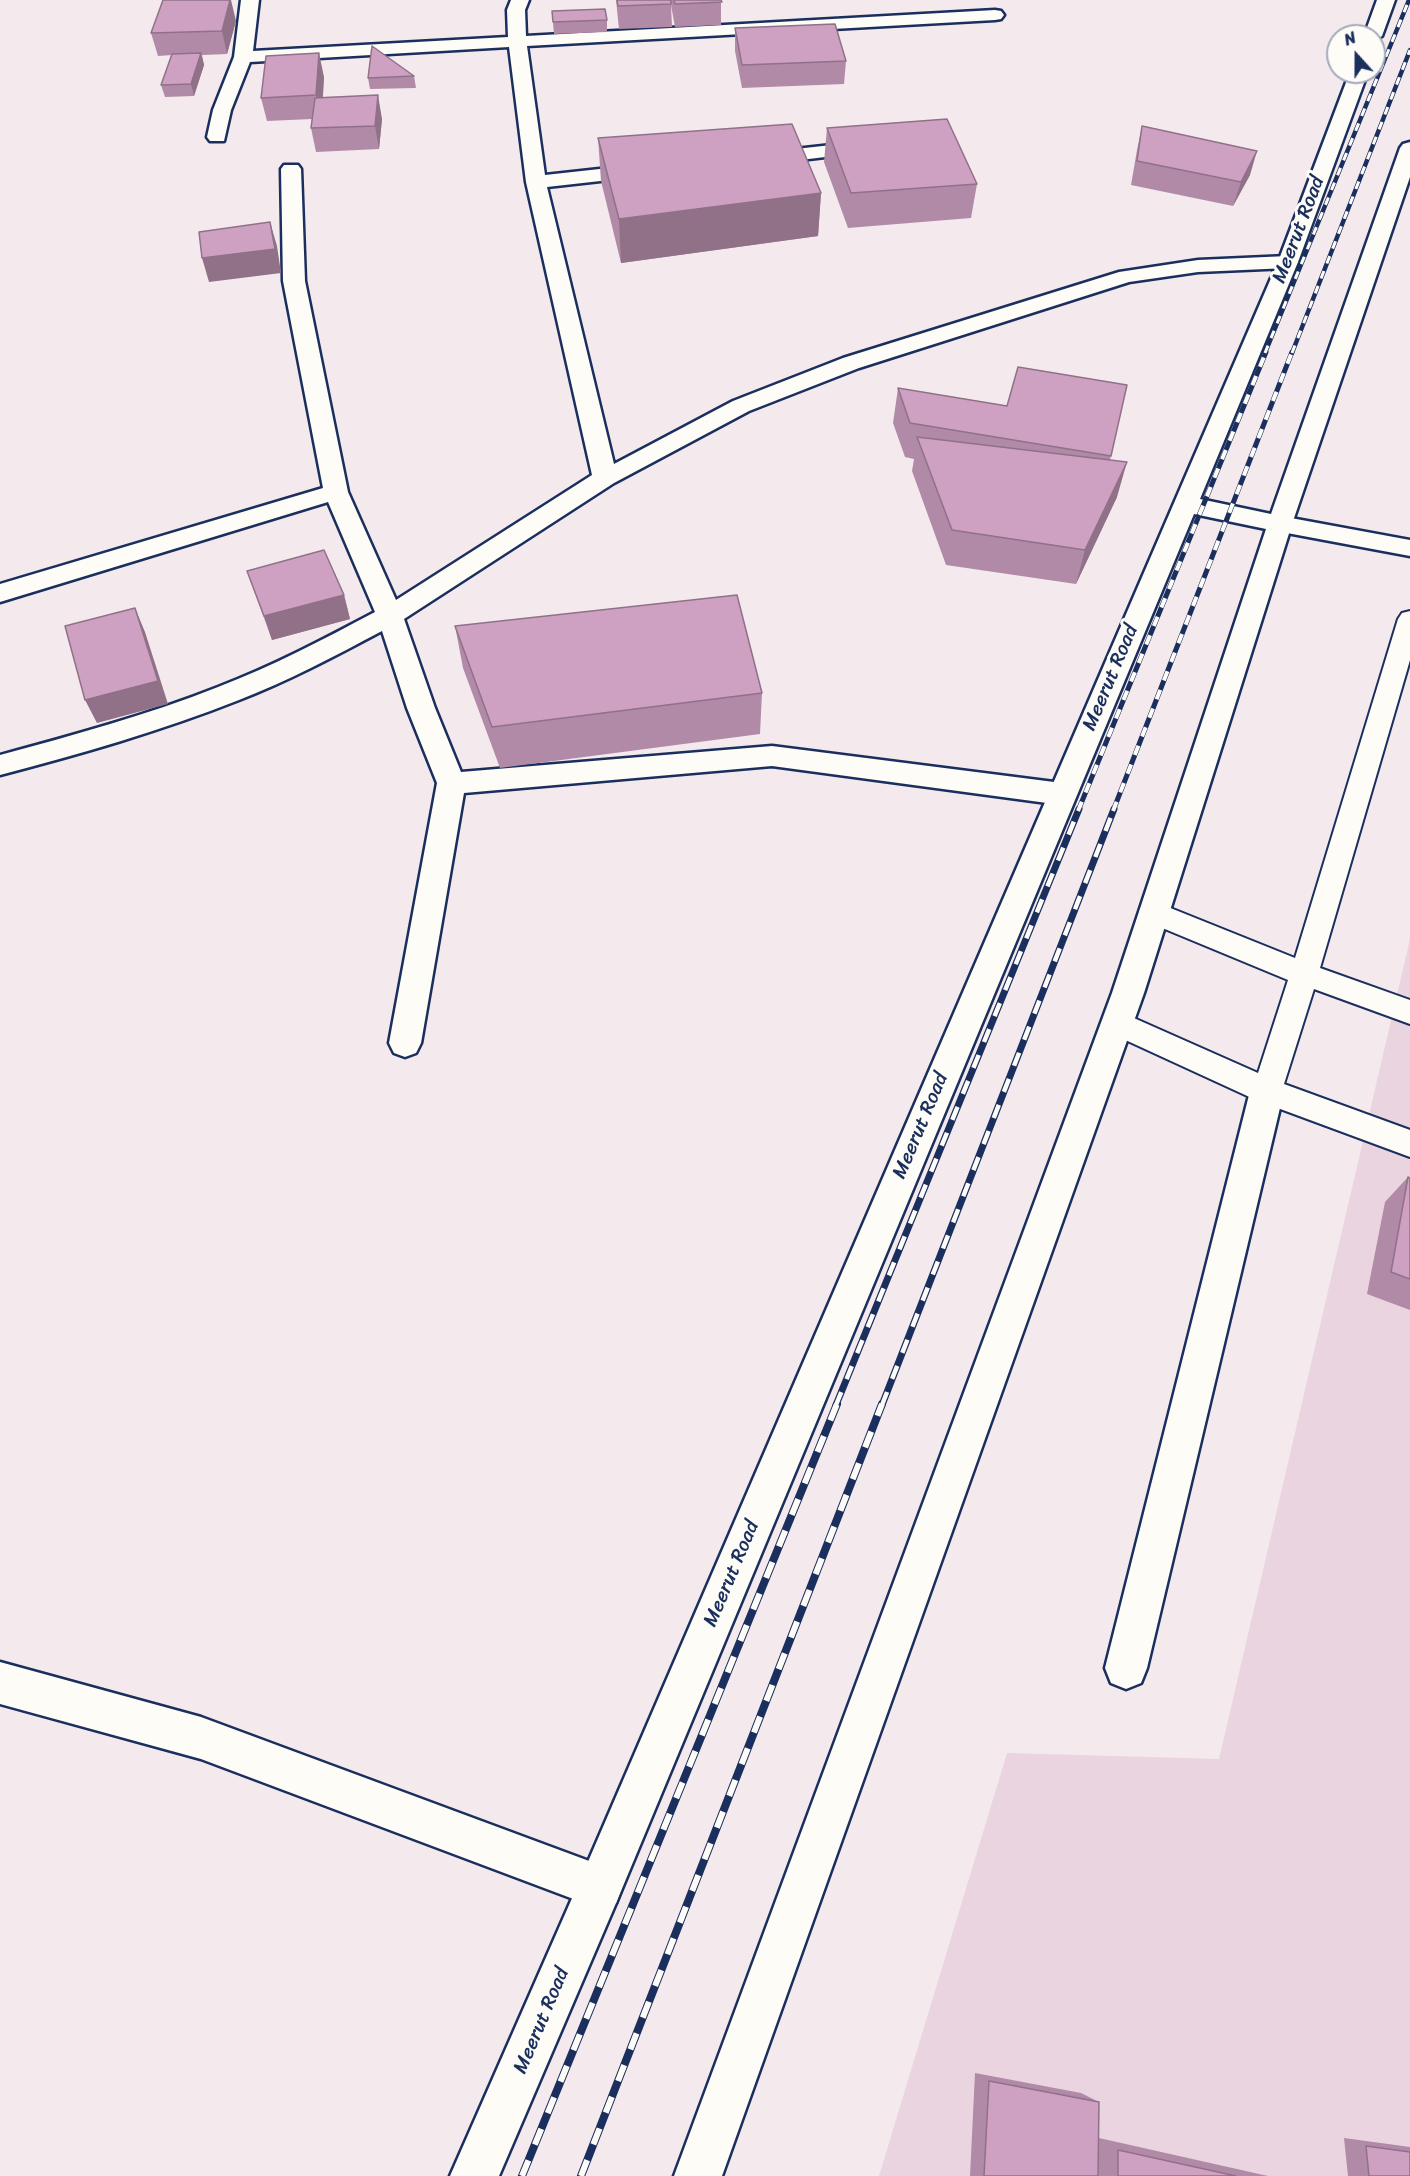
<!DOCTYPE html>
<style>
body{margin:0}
#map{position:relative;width:1410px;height:2176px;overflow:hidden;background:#f4eaed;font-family:Sriracha,sans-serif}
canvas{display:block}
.north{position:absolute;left:1326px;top:24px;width:60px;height:60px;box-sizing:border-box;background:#fdfcf7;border:2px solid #a3aaba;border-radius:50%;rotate:339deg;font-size:16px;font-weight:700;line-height:24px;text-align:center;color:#1b2f5e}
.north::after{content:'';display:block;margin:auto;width:21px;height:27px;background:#1b2f5e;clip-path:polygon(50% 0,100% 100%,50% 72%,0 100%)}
</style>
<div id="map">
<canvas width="1410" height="2176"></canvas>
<div class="north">N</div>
</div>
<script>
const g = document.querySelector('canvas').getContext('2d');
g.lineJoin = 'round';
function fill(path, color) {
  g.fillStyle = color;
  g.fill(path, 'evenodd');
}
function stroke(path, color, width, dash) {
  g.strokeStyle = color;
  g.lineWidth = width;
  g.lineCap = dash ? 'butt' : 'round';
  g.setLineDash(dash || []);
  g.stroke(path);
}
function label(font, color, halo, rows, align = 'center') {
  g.font = font + ' Sriracha,sans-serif';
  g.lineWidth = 6;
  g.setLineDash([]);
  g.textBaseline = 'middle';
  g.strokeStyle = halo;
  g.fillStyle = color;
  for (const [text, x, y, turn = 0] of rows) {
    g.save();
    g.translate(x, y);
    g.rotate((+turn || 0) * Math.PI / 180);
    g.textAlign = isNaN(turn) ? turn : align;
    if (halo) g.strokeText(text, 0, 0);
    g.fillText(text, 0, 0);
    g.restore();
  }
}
fill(new Path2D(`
 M1410,939V2176H879L1007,1753L1219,1759Z`), '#e9d4e0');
const service = new Path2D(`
 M1410,611V660L1320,968L1410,1000V1024L1314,989L1284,1084L1410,1130V1157L1256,1100L1108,1032L1103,1023L1108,1014L1118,1011L1258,1073L1288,980L1143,920L1139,912L1143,904L1153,901L1295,958L1398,619L1402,613Z`);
const minor = new Path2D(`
 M241,0H259L253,51L508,37L507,10L511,0H529L525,10L526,36L995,10L1001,11L1004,15L1001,19L995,20L527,46L545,175L645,164L652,166L655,170L652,174L645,176L547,187L614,464L733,401L843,358L1119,272L1198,260L1288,256L1295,258L1298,262L1295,266L1288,268L1198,272L1129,282L859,368L749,411L614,483L404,619L435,708L461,772L772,746L1062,783L1072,786L1076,794L1072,802L1062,805L772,766L464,793L421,1043L416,1053L405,1057L394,1053L389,1043L437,783L407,708L382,631C335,656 288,681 239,700C161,731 80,754 0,775V755C74,735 147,715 218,687C273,666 324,639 375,612L328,502L0,602V584L323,488L283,281L281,169L284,165H298L301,169L305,281L348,492L396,600L592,475L526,182L509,47L250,62L231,110L224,141H210L207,137L213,110L234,57Z
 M868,141L875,143L878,147L875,151L759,165L752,163L749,159L752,155L759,153Z
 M1267,1077L1279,1081L1284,1091L1147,1668L1141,1683L1126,1689L1111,1683L1105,1668L1250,1091L1255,1081Z
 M0,1662L201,1717L600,1865L616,1871L622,1887L616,1903L600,1909L201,1759L0,1704Z`);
const tertiary = new Path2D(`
 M1280,516L1410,540V556L1271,530L1268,524L1271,518Z`);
const primary = new Path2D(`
 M1377,0H1395L1382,36L1374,41V36H1364Z
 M1350,72H1368L1298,262L1200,499L1271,514L1400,148L1403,144L1410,142V177L1292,524L1144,993L722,2176H674L1112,993L1266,529L1194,514L616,1903L499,2176H450L584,1871L1278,262Z`);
stroke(service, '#1b2f5e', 4);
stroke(minor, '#1b2f5e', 5);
stroke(tertiary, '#1b2f5e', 5);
stroke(primary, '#1b2f5e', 5);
fill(service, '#fdfcf7');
fill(minor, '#fdfcf7');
fill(tertiary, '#fdfcf7');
fill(primary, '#fdfcf7');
const railFar3 = new Path2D(`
 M1265,353L1409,0
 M1292,353L1410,50`);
const railFar2 = new Path2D(`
 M1078,811L1266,352
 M1113,811L1292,352`);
const railFar1 = new Path2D(`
 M836,1405L1079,809
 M882,1405L1114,809`);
const rail = new Path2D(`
 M522,2176L837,1404
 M581,2176L882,1404`);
stroke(railFar3, '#1b2f5e', 4.5);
stroke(railFar2, '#1b2f5e', 5);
stroke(railFar1, '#1b2f5e', 7);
stroke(rail, '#1b2f5e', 8);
stroke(railFar3, '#fdfcf7', 3, [8]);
stroke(railFar2, '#fdfcf7', 4, [10]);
stroke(railFar1, '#fdfcf7', 4.5, [14]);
stroke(rail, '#fdfcf7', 6, [17]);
fill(new Path2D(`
 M616,0H721V25L675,27L671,5L672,27L619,29Z
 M552,11L607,20V32L554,34Z
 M236,21L227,54L202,55L204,65L194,96L165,97L161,85L172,55L158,56L151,33Z
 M735,28L846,61L844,84L742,88L735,51Z
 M414,76L416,88L370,89L368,78Z
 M324,77L323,98L382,119L379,149L316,152L311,128L312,119L267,121L261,98Z
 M1142,126L1250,175L1233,206L1131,185L1137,150Z
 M827,128L977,184L971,218L848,228L824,162Z
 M598,138L821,193L818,236L621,263L601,181Z
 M1127,385L1110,460L1117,497L1076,584L946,565L912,471L914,459L905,457L893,423L898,388L1007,406Z
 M247,571L344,595L350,619L272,640Z
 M455,626L762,693L760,734L500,768L463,668Z
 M1408,1177L1410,1178V1310L1367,1294L1385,1202Z
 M975,2073L1081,2093L1099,2102V2138L1268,2176H970Z
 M1344,2138L1410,2147V2176H1348Z`), '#b18aa8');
fill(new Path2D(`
 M230,0H231L236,21L227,54L222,31Z
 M201,53L204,65L194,96L191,84Z
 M319,53L324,77L321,118L316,95Z
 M378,95L382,119L379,149L375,126Z
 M1257,151L1250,175L1233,206L1241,182Z
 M821,193L818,236L621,263L619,219Z
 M270,222L277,246L281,273L209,282L202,258Z
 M1127,462L1117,497L1076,584L1085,550Z
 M344,595L350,619L272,640L264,616Z
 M135,608L145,632L168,704L97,723L85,700Z`), '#907188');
const building = new Path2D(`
 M163,0H230L222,31L151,33Z
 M617,0H671V4L618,6Z
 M674,0H721L722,2L675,4Z
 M605,9L607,20L553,22L552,11Z
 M835,24L846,61L742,65L735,28Z
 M372,46L414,76L368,78Z
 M201,53L191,84L161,85L172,54Z
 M319,53L316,95L261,98L266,56Z
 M378,95L375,126L311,128L315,98Z
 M947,119L977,184L851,193L827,128Z
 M792,124L821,193L619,219L598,138Z
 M1142,126L1257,151L1241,182L1137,161Z
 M270,222L275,249L202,258L199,232Z
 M1018,367L1127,385L1111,456L910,423L898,388L1007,406Z
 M917,437L1127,462L1085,550L952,530Z
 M324,550L344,595L264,616L247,571Z
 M737,595L762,693L492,727L455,626Z
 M135,608L158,681L85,700L65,626Z
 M1408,1177L1410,1178V1279L1391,1272Z
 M989,2081L1099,2102L1098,2176H984Z
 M1366,2146L1410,2152V2176H1369Z
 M1118,2150L1236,2176H1118Z`);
fill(building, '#cea1c3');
stroke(building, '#907188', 1.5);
label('20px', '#1b2f5e', '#fdfcf7', [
 ["Meerut Road",1299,230,-69],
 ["Meerut Road",1111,678,-67],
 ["Meerut Road",921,1126,-67],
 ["Meerut Road",732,1574,-67],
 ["Meerut Road",542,2021,-67]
]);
</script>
